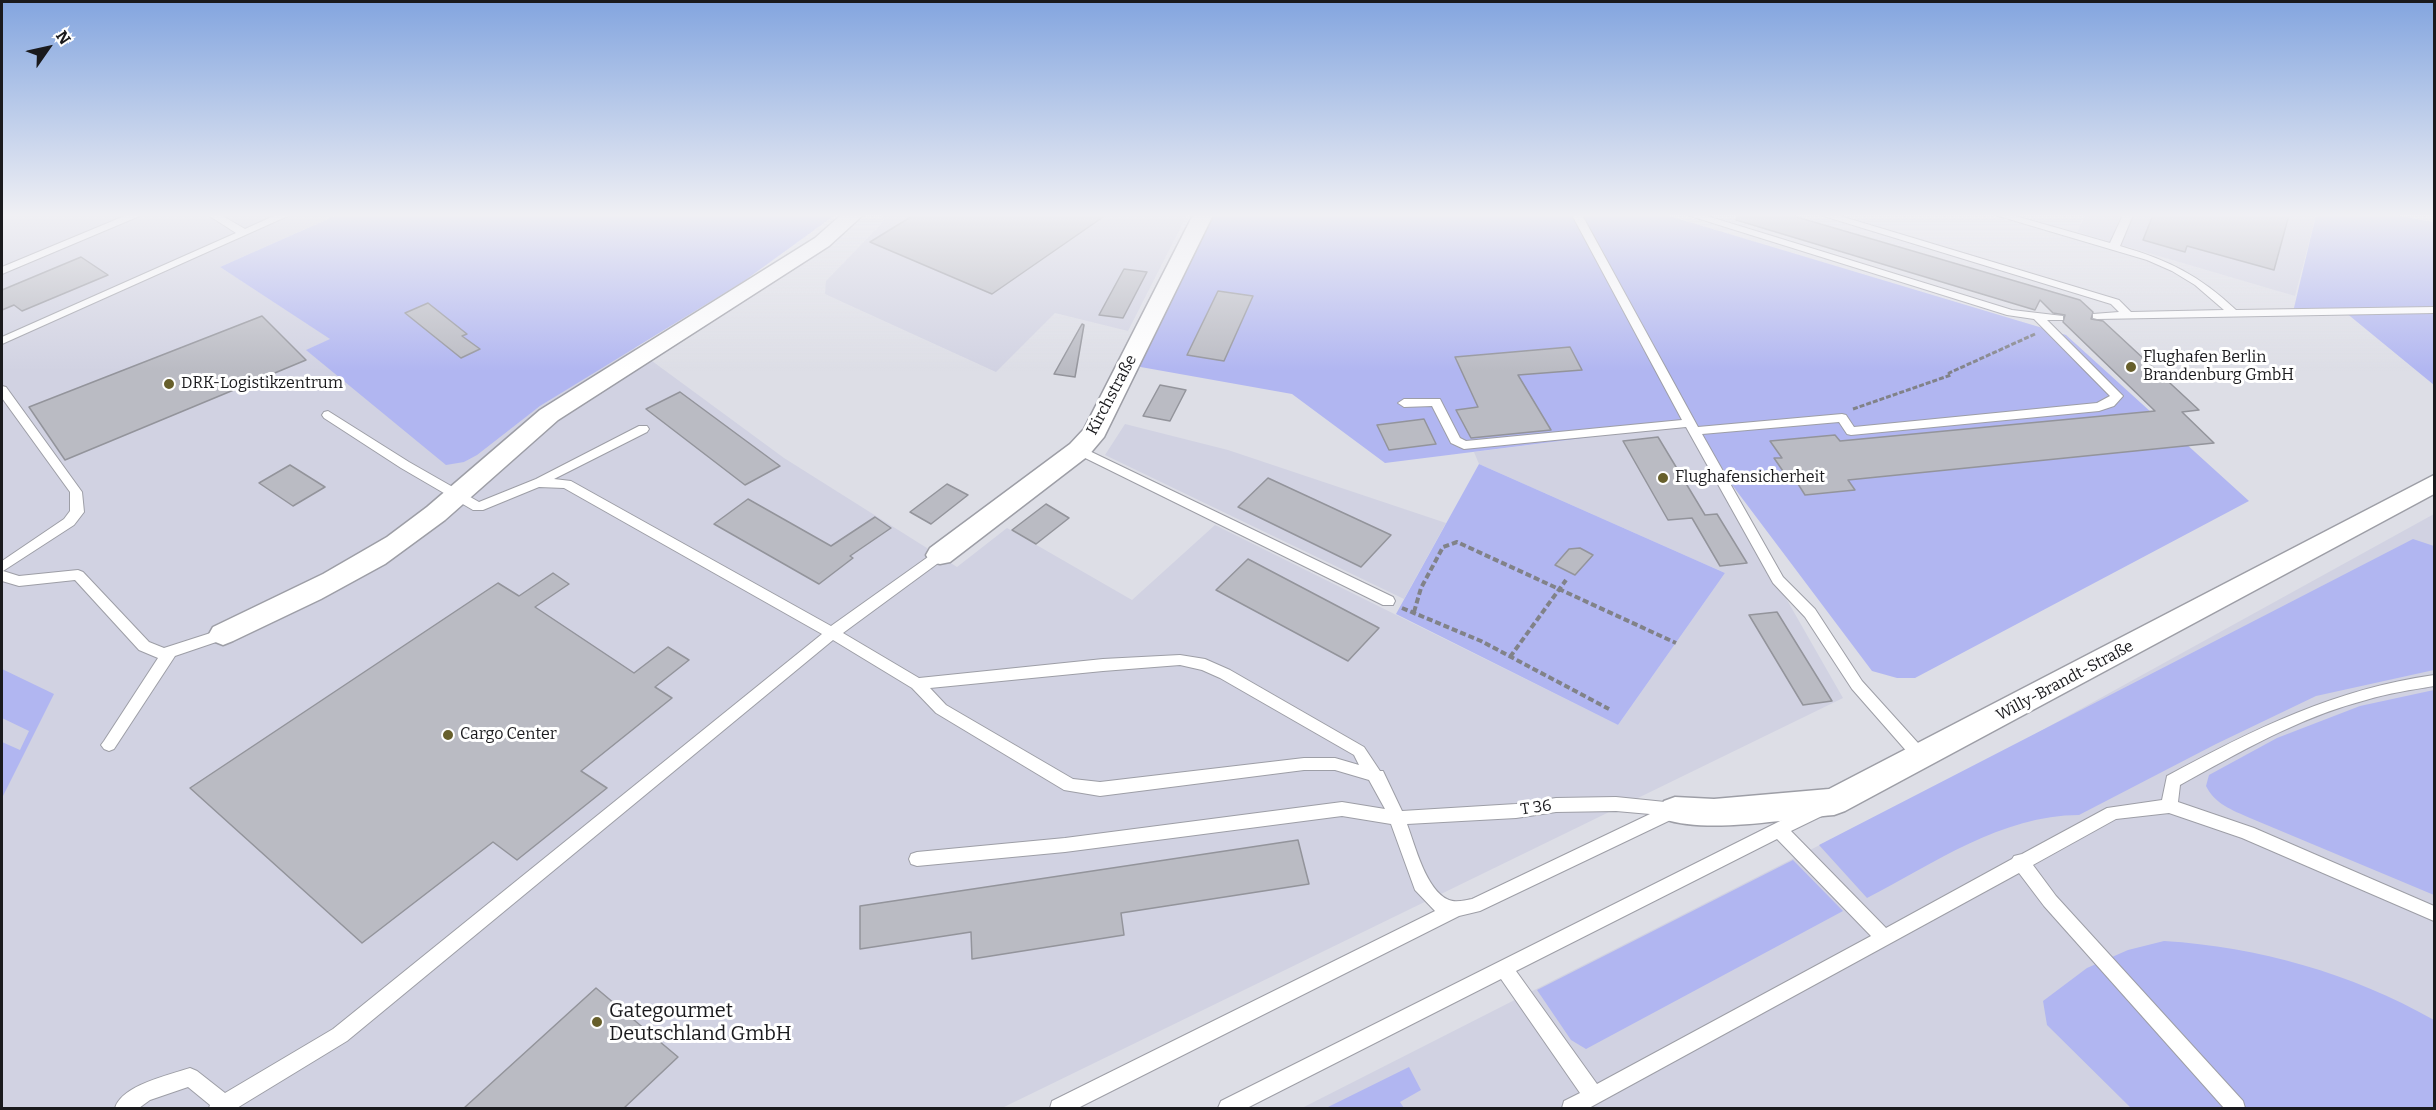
<!DOCTYPE html>
<meta charset="utf-8">
<style>
body{margin:0}
#map{position:relative;width:2436px;height:1110px;overflow:hidden;background:#dddee6;font-family:Bitter,serif}
canvas{display:block}
.frame{position:absolute;inset:0;border:3px solid #1a1a1d;pointer-events:none}
.north{position:absolute;left:18px;top:18px;width:60px;height:60px;-webkit-text-stroke:4px #fff;paint-order:stroke;rotate:56deg;font-size:16px;font-weight:700;line-height:24px;text-align:center;color:#1a1a1d}
.north::after{content:'';display:block;margin:auto;width:21px;height:27px;background:#1a1a1d;clip-path:polygon(50% 0,100% 100%,50% 72%,0 100%)}
</style>
<div id="map">
<canvas width="2436" height="1110"></canvas>
<div class="frame"></div>
<div class="north">N</div>
</div>
<script>
const g = document.querySelector('canvas').getContext('2d');
g.lineJoin = 'round';
function fill(path, color) {
  g.fillStyle = color;
  g.fill(path, 'evenodd');
}
function stroke(path, color, width, dash) {
  g.strokeStyle = color;
  g.lineWidth = width;
  g.lineCap = dash ? 'butt' : 'round';
  g.setLineDash(dash || []);
  g.stroke(path);
}
function label(font, color, halo, rows, align = 'center') {
  g.font = font + ' Bitter,serif';
  g.lineWidth = 6;
  g.setLineDash([]);
  g.textBaseline = 'middle';
  g.strokeStyle = halo;
  g.fillStyle = color;
  for (const [text, x, y, turn = 0] of rows) {
    g.save();
    g.translate(x, y);
    g.rotate((+turn || 0) * Math.PI / 180);
    g.textAlign = isNaN(turn) ? turn : align;
    if (halo) g.strokeText(text, 0, 0);
    g.fillText(text, 0, 0);
    g.restore();
  }
}
fill(new Path2D(`
 M2,215H337L220,267L331,339L307,350L377,406L464,462L540,406L633,347L784,458L957,567L1007,528L1132,600L1215,525L1618,725L1725,573L1479,464L1474,452L1687,425L1843,698L1002,1108H2Z
 M882,215H1187L1128,331L1055,313L996,372L825,294L826,281L884,221Z
 M2085,215H2316L2295,296L2077,232Z
 M1125,424L1228,450L1446,523L1404,599L1105,455Z
 M2434,514V1108H1302L1999,754Z`), '#d1d2e2');
fill(new Path2D(`
 M337,215H835L744,281L540,406L477,455L464,462L446,465L306,350L330,339L220,267Z
 M1210,215H1666L2066,335L2249,501L1915,678H1897L1872,671L1687,425L1385,463L1292,394L1135,366Z
 M2316,215H2395L2434,222V385L2345,312H2293Z
 M1479,464L1725,573L1618,725L1396,614Z
 M2413,539L2434,546V670L2316,696L2216,744L2079,815C2002,815 1933,864 1867,898L1819,845Z
 M2,669L54,694L2,798V742L20,750L29,731L2,718Z
 M2434,690V895L2250,818C2232,810 2215,804 2206,786L2209,775L2277,738L2360,706Z
 M1793,860L1843,911L1586,1049L1571,1040L1537,990Z
 M2164,941C2259,947 2351,973 2434,1020V1108H2131L2047,1025L2043,1001L2087,968L2128,950Z
 M1409,1067L1421,1090L1400,1102L1404,1108H1326Z`), '#b1b6f1');
const building = new Path2D(`
 M914,215H1106L992,294L870,242Z
 M1737,215H1790L2080,300L2093,312L2091,319L2103,321L2199,410L2182,412L2214,443L1848,480L1855,490L1805,495L1793,476L1787,477L1774,458H1782L1770,441L1835,435L1840,441L2155,411L2063,322L2065,315L2053,313L2040,300L2035,310L1736,220Z
 M2153,215H2289L2274,270L2187,246L2185,252L2143,240Z
 M81,257L108,275L22,311L14,305L2,310V290Z
 M1124,269L1147,272L1123,318L1099,315Z
 M1218,291L1253,296L1224,361L1187,355Z
 M428,303L467,334L462,336L480,349L461,358L405,313Z
 M262,316L306,360L65,460L29,407Z
 M1082,324L1084,325L1075,377L1054,374Z
 M1570,347L1582,370L1518,375L1551,430L1471,438L1456,410L1478,407L1455,357Z
 M1160,385L1186,390L1170,421L1143,416Z
 M680,392L780,466L745,485L646,409Z
 M1424,419L1436,444L1389,450L1377,425Z
 M1658,437L1705,515L1717,514L1747,563L1720,566L1692,518L1668,520L1623,441Z
 M290,465L325,487L293,506L259,483Z
 M1268,478L1391,535L1361,567L1238,507Z
 M947,484L968,495L931,524L910,512Z
 M748,499L831,546L875,517L891,528L850,556L853,558L819,584L714,524Z
 M1046,504L1069,518L1036,544L1012,530Z
 M1580,548L1593,555L1575,575L1555,565L1569,549Z
 M1248,559L1379,628L1348,661L1216,590Z
 M553,573L569,584L535,607L634,673L668,647L689,660L655,687L672,698L581,771L607,788L517,860L493,842L362,943L190,788L498,583L519,596Z
 M1777,612L1832,701L1803,705L1749,615Z
 M1298,840L1309,884L1121,913L1124,935L972,959L971,932L860,949V906Z
 M596,988L678,1057L624,1108H464Z`);
fill(building, '#babbc3');
stroke(building, '#93949b', 1.5);
const service = new Path2D(`
 M127,215H142L2,274V267Z
 M208,215H221L245,229L276,215H290L2,344V337L236,233Z
 M1572,215H1582L1698,427L1842,414L1846,415L1854,427L2097,403L2110,396L2034,319L2007,315L1687,215H1704L2012,310L2063,316V320H2047L2123,396L2114,406L2099,411L1851,435L1847,434L1839,422L1702,434L1783,577L1815,609L1862,681L1928,754L1930,758L1928,762L1922,764L1916,762L1852,689L1805,617L1773,583L1686,427L1464,449L1451,443L1432,406L1404,407L1398,403L1404,399H1440L1460,438L1466,441L1682,420Z
 M1820,215H1837L2119,300L2131,312L2224,310L2195,285L2172,271L2147,260L1995,215H2012L2110,243L2123,215H2133L2120,246C2168,260 2199,275 2236,310L2434,307V313L2097,319L2093,318V314L2119,312L2111,304Z
 M2,386L6,387L82,492L84,512L74,525L3,571L19,576L78,570L83,572L149,642L164,648L223,629L228,630L230,634L228,638L175,656L114,749L109,751L104,749L101,745L104,741L158,658L139,650L75,580L19,586L2,581V561L64,519L70,511V492L2,398Z
 M328,411L409,462L479,502L536,479L639,426H647L649,429L647,432L554,479L571,481L831,626L935,552H945L947,555L945,558L843,633L919,678L1103,659L1180,655L1205,659L1230,670L1364,747L1380,771H1383L1402,811L1516,804L1556,798L1616,797L1675,803L1681,805L1683,810L1681,815L1480,911L1459,916L1078,1108H1050L1052,1101L1435,911L1415,890L1391,824L1342,816L1065,852L917,866L911,864L909,859L911,854L917,852L1065,838L1342,802L1385,809L1369,780L1335,770H1304L1100,796L1064,790L936,713L912,688L833,640L347,1041L237,1108H209L210,1105L188,1087L150,1100L139,1108H115C122,1085 169,1075 190,1068L197,1071L225,1093L333,1029L822,634L564,488L539,487L483,510H473L401,468L324,418L322,415L324,412ZM1180,665L1202,670L1220,678L1354,755L1359,765L1335,758H1304L1100,782L1073,779L946,705L930,688L1103,671ZM1616,811L1650,814L1472,899C1465,900 1456,903 1449,900C1426,891 1415,845 1407,824L1516,818L1556,812Z
 M1079,446L1393,597L1395,601L1393,605H1383L1075,453L1073,450Z
 M2434,675V686C2411,690 2389,693 2366,700C2300,717 2240,752 2180,785L2178,802L2254,828L2434,906V921L2242,838L2169,813L2116,819L2033,865L2056,896L2243,1101L2245,1108H2224L2044,906L2019,873L1589,1108H1562L1564,1101L1580,1093L1501,979L1247,1108H1218L1221,1101L1812,805L1818,803L1824,805L1826,810L1824,815L1791,831L1886,928L2012,859L2014,856L2022,854L2107,808L2162,800L2167,776C2254,729 2335,689 2434,675ZM1777,839L1871,936L1597,1084L1516,971Z`);
const minor = new Path2D(`
 M841,215H863L829,246L558,420L445,520L385,564L321,599L233,641L223,645L213,641L209,634L213,627L323,574L387,537L427,507L540,410L815,238Z
 M1193,215H1213L1104,437L1088,456L950,562L940,564L930,562L926,555L930,548L1070,444L1084,429Z
 M2434,475V494L1845,811L1834,815C1787,819 1707,834 1664,819L1659,810L1664,801L1675,797L1714,799L1829,789Z`);
stroke(service, '#9d9ea6', 2);
stroke(minor, '#9d9ea6', 3);
stroke(new Path2D(`
 M1853,409L1951,375L1949,373L2035,334`), '#818288', 3, [5, 2]);
stroke(new Path2D(`
 M1402,608L1481,641L1609,709
 M1414,612L1421,588L1443,547L1457,542L1676,643
 M1510,657L1566,580`), '#818288', 4, [6, 3]);
fill(service, '#fff');
fill(minor, '#fff');
const sky = g.createLinearGradient(0, 0, 0, 371);
sky.addColorStop(0, '#83a5df');
sky.addColorStop(0.58, '#f0f0f4');
sky.addColorStop(1, '#f0f0f400');
g.fillStyle = sky;
g.fillRect(0, 0, 2436, 371);
for (const [x, y, r, color] of [
 [2131,367,6,"#675f2b"],
 [169,384,6,"#675f2b"],
 [1663,478,6,"#675f2b"],
 [448,735,6,"#675f2b"],
 [597,1022,6,"#675f2b"]
]) {
  const dot = new Path2D();
  dot.arc(x, y, r, 0, 2 * Math.PI);
  g.fillStyle = color;
  g.fill(dot);
  stroke(dot, '#fff', 2);
}
label('16px', '#1a1a1d', '#fff', [
 ["Flughafen Berlin",2143,358],
 ["Brandenburg GmbH",2143,376],
 ["DRK-Logistikzentrum",181,384],
 ["Flughafensicherheit",1675,478],
 ["Cargo Center",460,735]
], 'left');
label('16px', '#1a1a1d', '#fff', [
 ["Kirchstraße",1112,395,-62],
 ["Willy-Brandt-Straße",2065,681,-28],
 ["T 36",1536,808,-8]
]);
label('20px', '#1a1a1d', '#fff', [
 ["Gategourmet",609,1011],
 ["Deutschland GmbH",609,1034]
], 'left');
</script>
